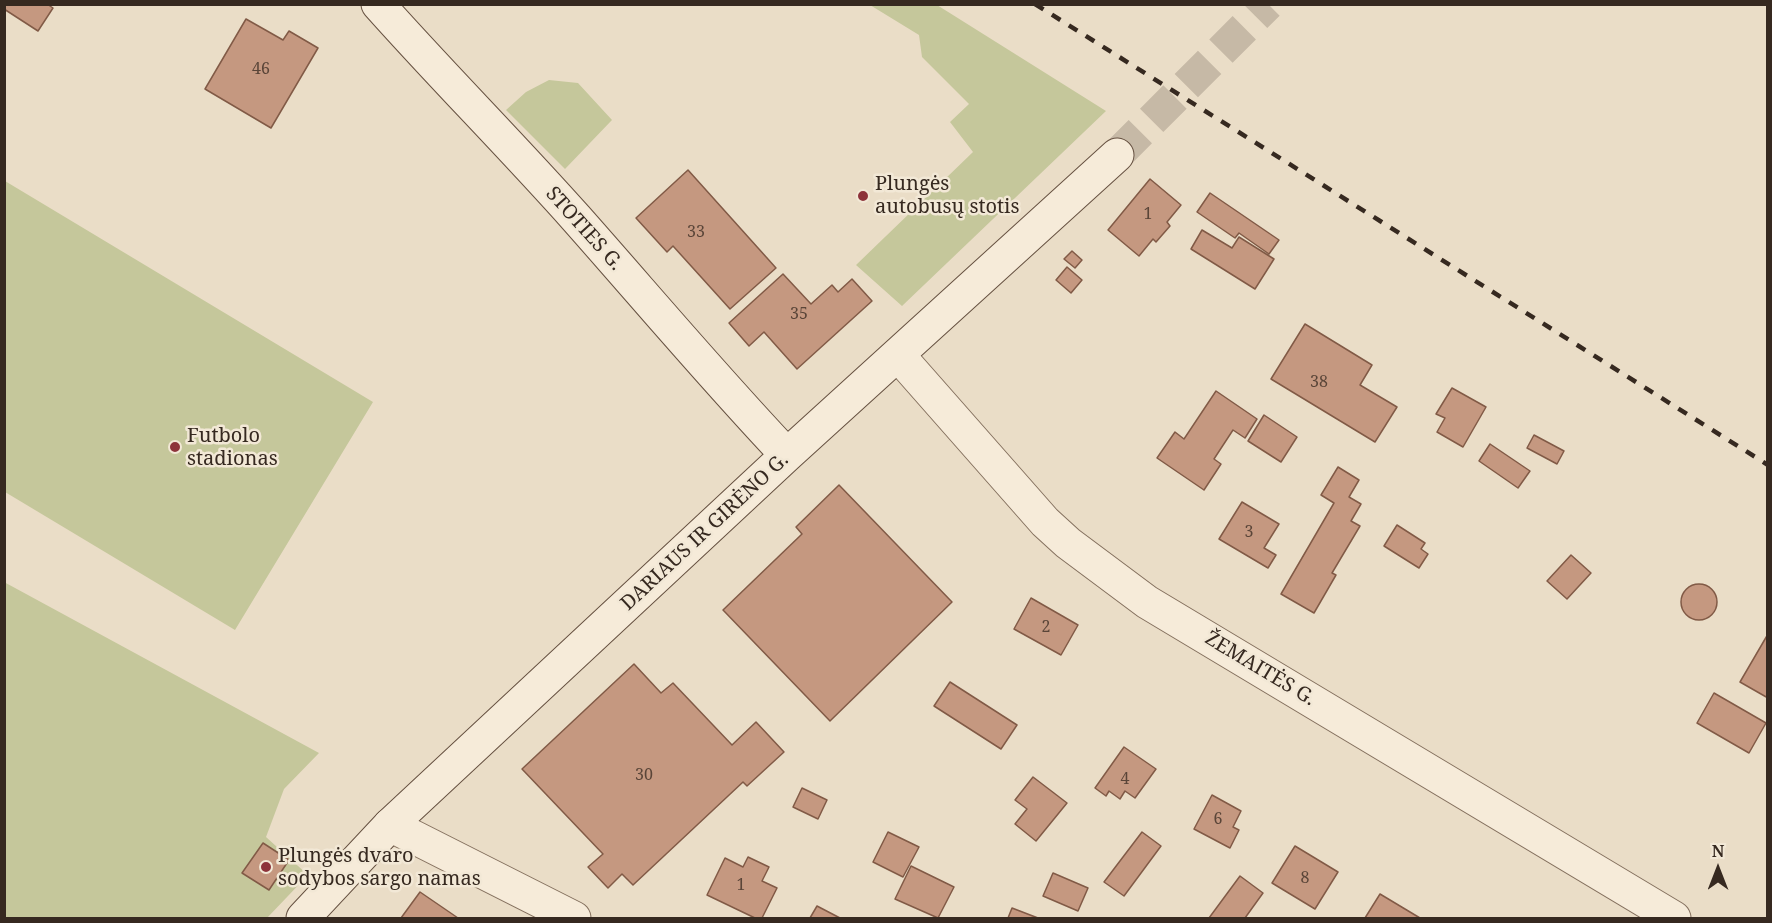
<!DOCTYPE html>
<meta charset="utf-8">
<style>
body{margin:0}
#map{position:relative;width:1772px;height:923px;overflow:hidden;background:#eaddc7;font-family:"Noto Serif",serif}
canvas{display:block}
.frame{position:absolute;inset:0;border:6px solid #362920;pointer-events:none}
.north{position:absolute;left:1688px;top:839px;width:60px;height:60px;-webkit-text-stroke:4px #f2e8d6;paint-order:stroke;rotate:0deg;font-size:16px;font-weight:700;line-height:24px;text-align:center;color:#362920}
.north::after{content:'';display:block;margin:auto;width:21px;height:27px;background:#362920;clip-path:polygon(50% 0,100% 100%,50% 72%,0 100%)}
</style>
<div id="map">
<canvas width="1772" height="923"></canvas>
<div class="frame"></div>
<div class="north">N</div>
</div>
<script>
const g = document.querySelector('canvas').getContext('2d');
g.lineJoin = 'round';
function fill(path, color) {
  g.fillStyle = color;
  g.fill(path, 'evenodd');
}
function stroke(path, color, width, dash) {
  g.strokeStyle = color;
  g.lineWidth = width;
  g.lineCap = dash ? 'butt' : 'round';
  g.setLineDash(dash || []);
  g.stroke(path);
}
function label(font, color, halo, rows, align = 'center') {
  g.font = font + ' "Noto Serif",serif';
  g.lineWidth = 5;
  g.setLineDash([]);
  g.textBaseline = 'middle';
  g.strokeStyle = halo;
  g.fillStyle = color;
  for (const [text, x, y, turn = 0] of rows) {
    g.save();
    g.translate(x, y);
    g.rotate((+turn || 0) * Math.PI / 180);
    g.textAlign = isNaN(turn) ? turn : align;
    if (halo) g.strokeText(text, 0, 0);
    g.fillText(text, 0, 0);
    g.restore();
  }
}
fill(new Path2D(`
 M870,5H937L1106,111L902,306L856,265L973,152L950,122L969,104L922,57L919,35Z
 M549,80L578,83L612,120L565,169L506,110L526,92Z
 M5,181L373,402L235,630L5,492Z
 M4,582L319,753L284,789L266,837L308,875L267,918H5Z`), '#c5c79b');
const building = new Path2D(`
 M4,4H47L53,8L38,31L4,9Z
 M246,19L283,40L289,31L318,48L271,128L205,89Z
 M688,170L776,268L730,309L673,246L667,252L636,218Z
 M1150,179L1181,205L1167,222L1170,226L1156,242L1153,239L1139,256L1108,230Z
 M1210,193L1279,240L1269,254L1239,233L1235,238L1197,212Z
 M1202,230L1232,248L1239,237L1274,259L1255,289L1191,249Z
 M1072,251L1082,260L1075,268L1064,259Z
 M1067,267L1082,280L1071,293L1056,280Z
 M783,274L811,304L832,285L838,292L852,279L872,301L797,369L764,332L749,346L729,323Z
 M1305,324L1372,365L1360,385L1397,407L1375,442L1271,379Z
 M1452,388L1486,407L1463,447L1437,432L1445,418L1436,414Z
 M1216,391L1257,419L1245,438L1233,430L1214,459L1221,464L1204,490L1157,458L1175,432L1184,439Z
 M1264,415L1297,437L1281,462L1248,441Z
 M1534,435L1564,451L1557,464L1527,448Z
 M1490,444L1530,471L1518,488L1479,461Z
 M1338,467L1359,480L1349,497L1361,504L1351,521L1360,526L1332,573L1336,575L1314,613L1281,594L1334,503L1321,495Z
 M839,485L952,602L830,721L723,610L802,534L796,527Z
 M1242,502L1279,524L1264,548L1276,555L1268,568L1219,539Z
 M1397,525L1425,543L1421,549L1428,554L1419,568L1384,546Z
 M1571,555L1591,573L1567,599L1547,581Z
 M1681 602a18 18 0 1 1 36 0a18 18 0 1 1-36 0Z
 M1031,598L1078,625L1061,655L1014,629Z
 M1768,634V698L1740,682Z
 M634,664L661,693L673,683L732,745L756,722L784,752L747,786L743,782L633,885L622,874L608,888L588,867L603,854L522,769Z
 M950,682L1017,725L1001,749L934,706Z
 M1714,693L1766,723L1749,753L1697,723Z
 M1124,747L1156,769L1135,798L1125,791L1120,799L1109,791L1106,796L1095,788Z
 M1033,777L1067,803L1036,841L1015,824L1027,809L1015,800Z
 M802,788L827,800L818,819L793,807Z
 M1212,795L1241,811L1233,827L1239,830L1230,848L1194,829Z
 M888,832L919,847L903,877L873,862Z
 M1142,832L1161,846L1124,896L1104,882Z
 M263,843L289,860L269,890L242,873Z
 M1295,846L1338,872L1315,909L1272,883Z
 M748,857L769,867L762,881L777,888L762,918H755L707,895L725,858L743,867Z
 M911,866L954,887L938,918L895,899Z
 M1053,873L1088,888L1078,911L1043,896Z
 M1240,876L1263,893L1245,918H1209Z
 M420,892L458,918H401Z
 M1380,894L1420,918H1365Z
 M817,906L840,918H810Z
 M1012,908L1038,918H1008Z`);
fill(building, '#c59880');
stroke(building, '#815a46', 1.5);
stroke(new Path2D(`
 M1117,155L1268,4`), '#c6b9a6', 33, [33, 16]);
const street = new Path2D(`
 M898,355L1045,522L1068,543L1147,602L1674,918
 M390,825L574,918`);
const secondary = new Path2D(`
 M378,4C443,77 511,145 576,218C646,297 714,378 787,455
 M303,918L390,825L787,455L1117,155`);
stroke(street, '#84705e', 35);
stroke(secondary, '#665141', 35);
stroke(street, '#f6ebd9', 33);
stroke(secondary, '#f6ebd9', 33);
stroke(new Path2D(`
 M1035,4L1768,465`), '#362920', 4.5, [10, 10]);
for (const [x, y, r, color] of [
 [863,196,6,"#8d333a"],
 [175,447,6,"#8d333a"],
 [266,867,6,"#8d333a"]
]) {
  const dot = new Path2D();
  dot.arc(x, y, r, 0, 2 * Math.PI);
  g.fillStyle = color;
  g.fill(dot);
  stroke(dot, '#f2e8d6', 2);
}
label('16px', '#5a4538', null, [
 ["46",261,69],
 ["1",1148,214],
 ["33",696,232],
 ["35",799,314],
 ["38",1319,382],
 ["3",1249,532],
 ["2",1046,627],
 ["30",644,775],
 ["4",1125,779],
 ["6",1218,819],
 ["8",1305,878],
 ["1",741,885]
]);
label('20px', '#362920', '#f2e8d6', [
 ["Plungės",875,184],
 ["autobusų stotis",875,207],
 ["Futbolo",187,436],
 ["stadionas",187,459],
 ["Plungės dvaro",278,856],
 ["sodybos sargo namas",278,879]
], 'left');
label('20px', '#362920', '#f2e8d6', [
 ["STOTIES G.",584,229,48],
 ["DARIAUS IR GIRĖNO G.",705,532,-43],
 ["ŽEMAITĖS G.",1260,669,31]
]);
</script>
